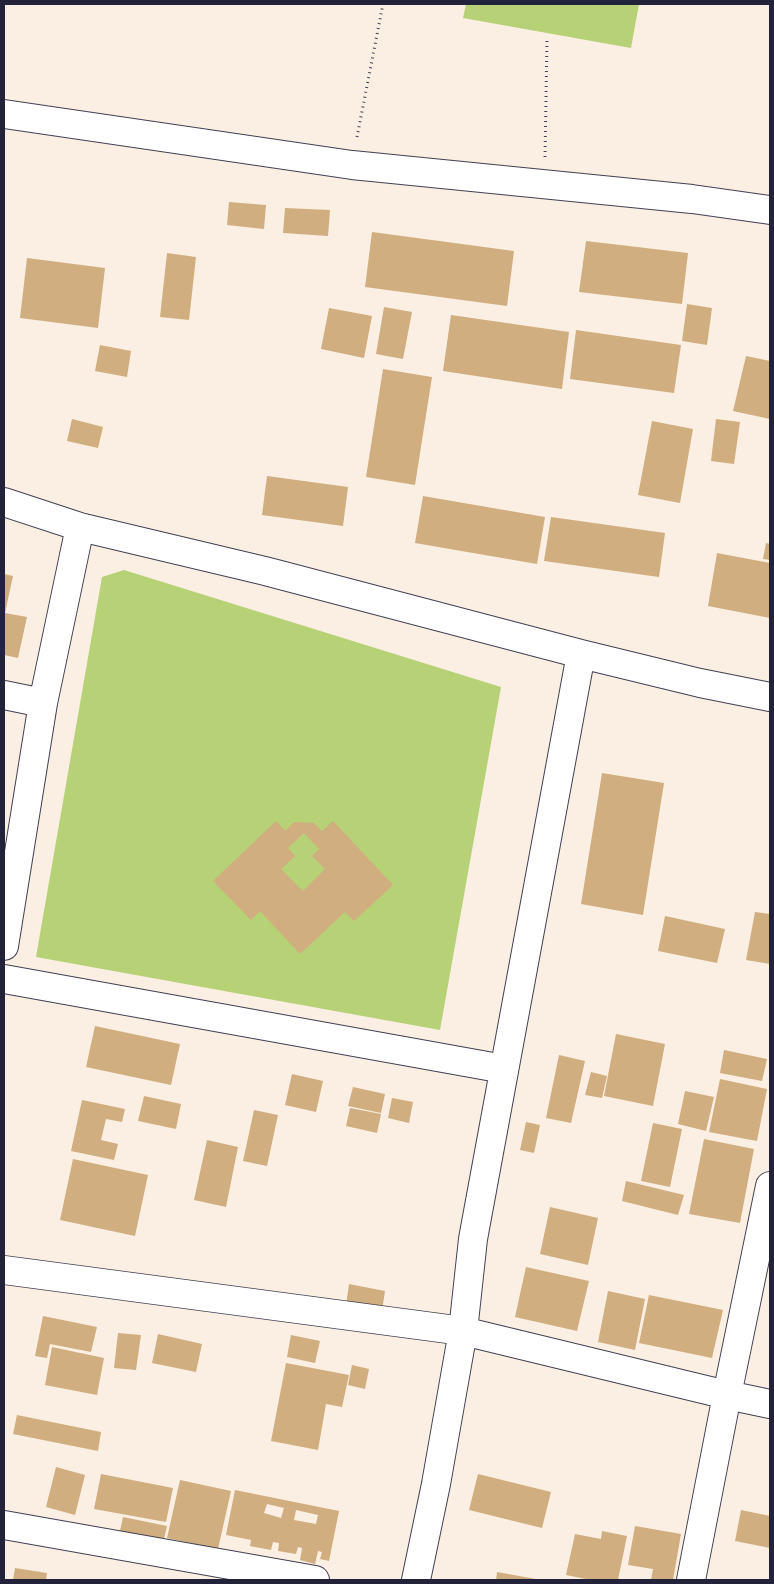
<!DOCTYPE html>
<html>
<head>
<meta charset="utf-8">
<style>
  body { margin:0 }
  #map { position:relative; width:774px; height:1584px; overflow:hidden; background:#faefe2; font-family:Cardo,serif }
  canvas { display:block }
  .frame { position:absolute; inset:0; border:5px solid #22223b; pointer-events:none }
</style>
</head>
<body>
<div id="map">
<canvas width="774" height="1584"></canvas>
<div class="frame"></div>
</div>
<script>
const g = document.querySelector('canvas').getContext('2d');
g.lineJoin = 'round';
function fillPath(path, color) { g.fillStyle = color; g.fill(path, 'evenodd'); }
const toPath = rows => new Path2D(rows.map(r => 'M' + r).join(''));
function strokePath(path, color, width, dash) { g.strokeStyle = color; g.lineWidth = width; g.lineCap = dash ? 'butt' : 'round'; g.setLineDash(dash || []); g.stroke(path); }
fillPath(toPath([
  [466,4,639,4,631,48,463,18],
  [124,570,501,687,440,1030,36,957,102,577]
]), '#b7d176');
fillPath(toPath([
  [229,202,266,205,264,229,227,225],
  [285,208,330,210,328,236,283,233],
  [372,232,514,251,507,306,365,287],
  [586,241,688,253,682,304,579,292],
  [167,253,196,257,189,320,160,317],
  [27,258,105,268,98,328,20,318],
  [687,304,712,308,707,345,682,341],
  [384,307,412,312,403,359,376,354],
  [329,308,372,316,364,358,321,349],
  [451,315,569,332,562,389,443,371],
  [576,330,681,345,674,393,570,379],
  [100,345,131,351,127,377,95,371],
  [746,356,770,361,770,419,733,411],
  [383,369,432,377,415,485,366,477],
  [72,419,103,427,98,448,67,441],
  [716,419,740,422,734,464,711,461],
  [652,421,693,429,680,503,638,495],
  [267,476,348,487,343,526,262,515],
  [423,496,545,517,537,564,415,543],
  [551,517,665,533,659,577,544,561],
  [766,543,770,544,770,560,763,559],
  [717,553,770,563,770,618,708,606],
  [4,574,13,576,5,613,27,617,18,658,4,655],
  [602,773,664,783,643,915,581,904],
  [276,821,285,831,294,822,314,823,322,831,333,821,393,885,354,921,345,912,300,954,260,911,251,920,213,881],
  [304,833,319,849,312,856,325,869,303,891,281,869,295,856,288,848],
  [755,912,770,914,770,964,746,960],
  [665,916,725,929,717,963,658,951],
  [95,1026,180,1044,171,1085,86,1067],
  [616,1034,665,1044,653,1106,604,1096],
  [724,1050,767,1059,762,1081,720,1073],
  [559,1055,585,1061,571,1123,546,1118],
  [591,1072,607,1076,602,1098,585,1095],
  [292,1074,323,1081,316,1112,285,1105],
  [720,1079,767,1089,757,1141,709,1132],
  [353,1087,385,1094,381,1113,348,1106],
  [685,1091,714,1097,706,1131,678,1124],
  [144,1096,181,1104,176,1129,138,1121],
  [392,1098,413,1102,409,1123,388,1118],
  [82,1100,125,1109,122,1122,106,1119,101,1140,118,1144,114,1160,71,1151],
  [350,1108,381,1114,377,1133,346,1126],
  [254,1110,278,1115,267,1166,243,1161],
  [526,1122,540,1125,534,1153,520,1150],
  [653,1123,682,1129,670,1187,641,1181],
  [704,1139,754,1149,740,1223,689,1214],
  [207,1140,238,1147,226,1207,194,1200],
  [73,1159,148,1175,135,1236,60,1220],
  [626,1181,684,1195,678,1215,622,1201],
  [550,1207,598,1218,588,1265,540,1254],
  [526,1267,589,1281,577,1331,515,1317],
  [349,1284,385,1291,382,1311,346,1305],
  [608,1291,645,1299,635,1350,598,1342],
  [649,1295,723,1310,712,1358,639,1343],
  [43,1316,97,1327,91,1352,50,1344,47,1358,35,1356],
  [118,1333,141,1335,136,1370,114,1368],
  [158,1334,202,1344,196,1372,152,1363],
  [291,1335,320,1341,315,1363,287,1357],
  [52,1347,104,1358,97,1395,45,1385],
  [286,1363,349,1375,342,1407,326,1404,318,1450,271,1441],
  [352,1365,369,1369,365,1389,348,1385],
  [17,1415,101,1432,98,1451,13,1434],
  [56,1467,85,1475,75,1515,46,1507],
  [101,1474,173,1488,166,1522,94,1509],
  [478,1474,551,1492,542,1528,469,1510],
  [180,1480,231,1491,218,1549,167,1538],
  [235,1490,339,1511,329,1561,320,1559,322,1552,318,1551,315,1564,300,1560,302,1548,298,1547,296,1554,278,1551,279,1543,273,1542,271,1550,250,1546,251,1540,226,1535],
  [267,1504,284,1508,281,1518,264,1513],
  [296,1510,318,1515,316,1524,294,1520],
  [741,1510,770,1516,770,1548,735,1541],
  [123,1517,167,1526,164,1539,120,1531],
  [635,1526,681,1534,673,1580,651,1580,653,1569,628,1565],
  [602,1531,627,1536,618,1580,591,1580,566,1575,575,1534,601,1539],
  [15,1568,47,1573,46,1580,13,1580],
  [497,1572,536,1579,536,1580,496,1580]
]), '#d1ae7f');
const minor = toPath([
  [4,114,352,165,692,199,770,210],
  [4,502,80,527,265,571,581,654,700,683,770,697],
  [4,695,43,703],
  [4,946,43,703,80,527],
  [4,979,504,1069],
  [4,1270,463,1331,727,1395,770,1404],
  [4,1525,315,1580],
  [416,1580,436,1484,463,1331,473,1239,581,654],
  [691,1580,727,1395,770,1186]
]);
strokePath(minor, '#424154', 30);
strokePath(toPath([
  [357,137,383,4],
  [545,157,547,39]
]), '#424154', 3, [1, 4]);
strokePath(minor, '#fff', 28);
</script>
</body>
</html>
